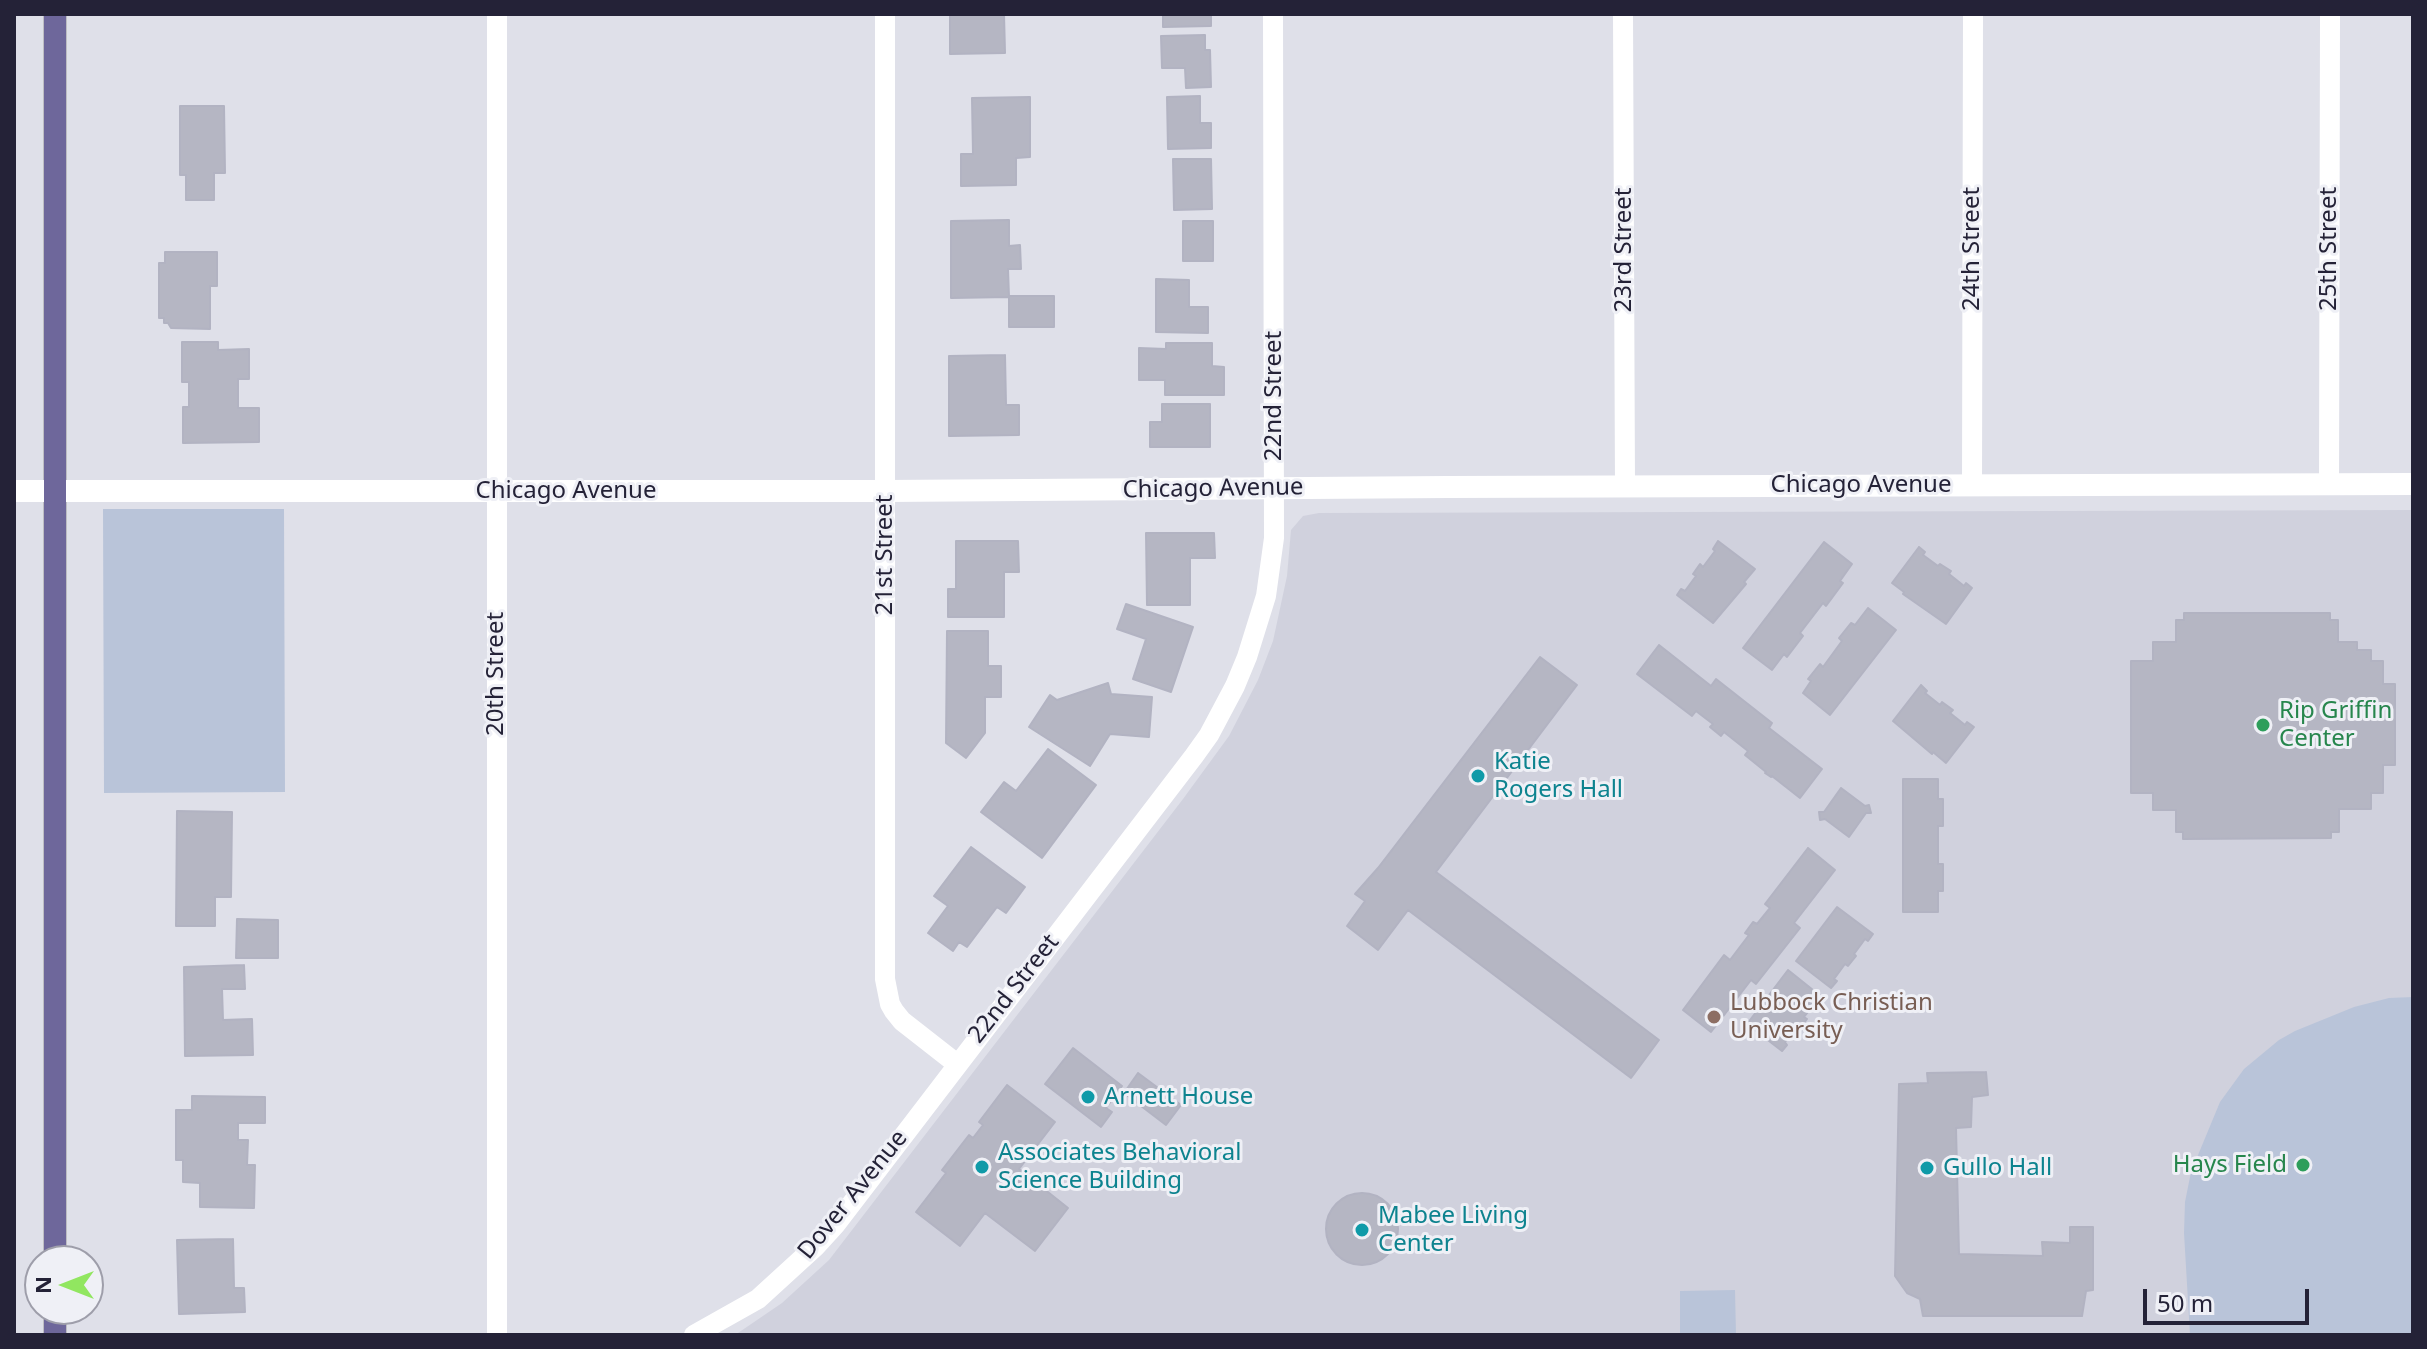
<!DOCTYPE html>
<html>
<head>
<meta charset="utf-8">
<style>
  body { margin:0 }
  #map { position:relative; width:2427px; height:1349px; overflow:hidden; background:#dfe0e9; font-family:"Noto Sans",sans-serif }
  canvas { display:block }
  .frame { position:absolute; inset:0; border:16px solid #242237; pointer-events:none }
  .north { position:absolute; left:24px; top:1245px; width:80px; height:80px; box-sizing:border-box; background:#eff0f6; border:2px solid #9e9eaa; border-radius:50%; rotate:270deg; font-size:22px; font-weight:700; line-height:32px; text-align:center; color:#242237 }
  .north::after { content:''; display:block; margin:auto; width:28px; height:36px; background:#91e660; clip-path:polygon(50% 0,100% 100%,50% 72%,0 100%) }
  .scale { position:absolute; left:2143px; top:1289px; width:166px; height:36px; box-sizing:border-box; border:4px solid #242237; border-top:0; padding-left:10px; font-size:24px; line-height:28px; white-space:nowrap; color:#242237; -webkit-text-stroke:6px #eff0f6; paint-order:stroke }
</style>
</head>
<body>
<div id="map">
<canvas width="2427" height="1349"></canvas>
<div class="frame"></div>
<div class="north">N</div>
<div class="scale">50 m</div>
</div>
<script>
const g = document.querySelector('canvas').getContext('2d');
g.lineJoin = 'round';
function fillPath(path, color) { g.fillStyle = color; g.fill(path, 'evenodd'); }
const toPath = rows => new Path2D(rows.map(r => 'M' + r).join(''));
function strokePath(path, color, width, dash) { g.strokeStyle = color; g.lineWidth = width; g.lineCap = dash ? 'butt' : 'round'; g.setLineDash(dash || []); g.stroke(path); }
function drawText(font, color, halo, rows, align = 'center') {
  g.font = font + ' "Noto Sans",sans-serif'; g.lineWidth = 6; g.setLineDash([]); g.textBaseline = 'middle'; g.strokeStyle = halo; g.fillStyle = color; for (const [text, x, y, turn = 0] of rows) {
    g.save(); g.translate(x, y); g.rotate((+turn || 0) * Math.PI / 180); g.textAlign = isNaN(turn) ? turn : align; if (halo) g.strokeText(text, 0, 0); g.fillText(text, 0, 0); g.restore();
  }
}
fillPath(toPath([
  [2413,510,2413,1335,735,1335,782,1303,829,1260,1183,799,1229,736,1258,680,1273,641,1287,576,1291,530,1303,516,1319,513]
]), '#d0d1dd');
fillPath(toPath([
  [103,509,284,509,285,792,104,793],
  [2413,997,2413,1335,2190,1335,2184,1233,2185,1202,2191,1172,2220,1102,2244,1069,2279,1040,2295,1031,2354,1007,2389,998],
  [1735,1290,1736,1335,1680,1335,1680,1291]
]), '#b9c4d9');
const building = toPath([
  [950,14,1004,14,1005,53,950,54,950,14],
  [1163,14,1211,14,1211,26,1163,27,1163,14],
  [1205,35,1205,50,1210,50,1211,87,1186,88,1185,68,1162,68,1161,36,1205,35],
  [1200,96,1200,123,1211,123,1211,148,1168,149,1167,97,1200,96],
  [1030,97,1030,157,1016,158,1016,185,961,186,961,154,973,154,972,98,1030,97],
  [180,106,224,106,225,173,214,173,214,200,186,200,186,175,180,175,180,106],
  [1173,159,1211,159,1212,209,1174,210,1173,159],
  [1009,220,1009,246,1020,245,1021,269,1008,269,1009,297,951,298,951,221,1009,220],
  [1183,221,1213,221,1213,261,1183,261,1183,221],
  [165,252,217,252,217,286,210,286,210,329,171,328,168,323,164,323,164,318,159,318,159,263,165,263,165,252],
  [1156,279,1189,280,1189,307,1208,307,1208,333,1156,332,1156,279],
  [1009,296,1054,296,1054,327,1009,327,1009,296],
  [182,342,218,342,218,350,249,349,249,379,238,379,238,408,259,408,259,442,183,443,183,407,189,407,189,382,182,382,182,342],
  [1166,343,1212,343,1212,366,1224,367,1224,395,1165,395,1165,380,1139,380,1139,348,1166,349,1166,343],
  [1005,355,1006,405,1019,405,1019,435,949,436,949,356,1005,355],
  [1162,404,1210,404,1210,447,1150,447,1150,422,1162,422,1162,404],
  [1146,533,1214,533,1215,558,1190,558,1190,605,1147,605,1146,533],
  [956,541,1018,541,1019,572,1004,572,1004,617,948,617,948,589,956,589,956,541],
  [1718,541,1755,569,1744,582,1746,584,1713,623,1677,595,1681,589,1685,591,1696,576,1693,574,1700,564,1703,567,1715,551,1713,549,1718,541],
  [1824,542,1852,564,1840,581,1843,583,1826,606,1823,603,1800,633,1803,636,1787,657,1784,654,1772,670,1743,648,1824,542],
  [1919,547,1925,552,1923,555,1938,566,1940,564,1951,571,1949,574,1964,586,1966,583,1972,588,1946,624,1903,594,1904,592,1892,583,1919,547],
  [1126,604,1193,627,1171,692,1133,679,1146,639,1117,629,1126,604],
  [1868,608,1896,630,1830,715,1803,693,1811,681,1808,679,1820,664,1823,667,1842,641,1839,638,1851,623,1855,625,1868,608],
  [2184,613,2330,613,2330,620,2338,620,2338,642,2357,642,2357,650,2371,650,2371,661,2383,661,2383,684,2395,684,2395,765,2383,765,2383,793,2371,793,2371,809,2339,809,2339,832,2331,832,2331,838,2183,839,2183,832,2176,832,2176,810,2153,810,2153,793,2131,793,2131,661,2153,661,2153,642,2176,642,2176,620,2184,620,2184,613],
  [947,631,988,631,988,666,1001,666,1001,697,985,697,985,733,966,758,946,743,947,631],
  [1659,645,1711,686,1716,679,1772,723,1769,728,1822,769,1800,798,1772,776,1771,777,1765,773,1766,772,1745,755,1748,751,1724,732,1721,736,1710,727,1713,724,1696,711,1692,716,1637,674,1659,645],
  [1540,657,1577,685,1436,872,1659,1040,1631,1078,1408,910,1378,950,1347,926,1365,901,1355,894,1378,868,1540,657],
  [1108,683,1111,694,1152,697,1149,737,1110,734,1090,766,1029,727,1050,695,1057,700,1108,683],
  [1921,685,1927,691,1925,693,1940,705,1942,702,1953,710,1950,713,1965,725,1967,722,1974,727,1946,763,1933,752,1932,754,1893,721,1921,685],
  [1048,749,1096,785,1042,858,981,812,1004,782,1016,791,1048,749],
  [1903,779,1938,779,1938,799,1943,799,1943,826,1938,826,1938,864,1943,864,1943,891,1938,891,1938,912,1903,912,1903,779],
  [1841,788,1865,806,1869,805,1871,813,1866,813,1849,837,1825,819,1820,820,1819,812,1824,812,1841,788],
  [177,811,232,812,231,897,215,897,215,926,176,926,177,811],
  [971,847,1025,887,1006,913,997,907,967,947,959,942,953,951,928,933,948,906,934,896,971,847],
  [1808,848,1835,870,1794,923,1800,928,1756,984,1751,980,1711,1032,1683,1010,1724,955,1730,960,1749,935,1745,933,1753,922,1757,924,1770,908,1765,904,1808,848],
  [1837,907,1873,934,1868,941,1865,939,1854,954,1856,956,1848,966,1845,964,1834,979,1837,981,1831,988,1796,961,1837,907],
  [237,919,278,920,278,958,236,958,237,919],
  [244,965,245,989,222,989,223,1020,252,1019,253,1055,185,1056,184,967,244,965],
  [1788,970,1823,998,1818,1004,1816,1002,1804,1017,1807,1019,1799,1030,1796,1028,1785,1042,1787,1045,1782,1051,1747,1024,1788,970],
  [1073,1048,1122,1086,1106,1108,1112,1112,1101,1127,1045,1084,1073,1048],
  [1986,1072,1988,1095,1972,1097,1971,1127,1956,1128,1959,1254,2043,1256,2042,1242,2070,1243,2070,1227,2093,1227,2093,1290,2086,1291,2082,1316,1923,1316,1920,1299,1907,1293,1895,1276,1899,1084,1928,1083,1927,1073,1986,1072],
  [1138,1073,1181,1105,1166,1125,1124,1093,1138,1073],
  [1007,1085,1055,1122,1019,1169,1068,1208,1035,1251,985,1213,960,1246,916,1212,946,1173,942,1170,969,1135,973,1138,983,1125,979,1122,1007,1085],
  [192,1096,265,1097,265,1123,238,1123,238,1140,248,1140,247,1165,255,1165,254,1208,200,1207,200,1183,183,1182,183,1160,176,1160,176,1110,192,1110,192,1096],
  '1326 1229a36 36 0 1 1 72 0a36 36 0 1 1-72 0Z',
  [233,1239,234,1288,244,1288,245,1312,179,1314,177,1240,233,1239]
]);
fillPath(building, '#b5b6c3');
strokePath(building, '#b2b3c2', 2);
const primary = toPath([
  [55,14,55,1261],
  [55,1309,55,1335]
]);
strokePath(primary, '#bdbdc3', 24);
strokePath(toPath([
  [885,14,885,979,890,1004,894,1011,902,1021,957,1064],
  [1623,14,1625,486],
  [2329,484,2330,14],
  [1972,485,1973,14],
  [497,1335,497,14],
  [694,1335,758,1299,816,1246,836,1224,1194,756,1209,735,1235,686,1247,657,1266,596,1274,538,1273,14]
]), '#fff', 20);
strokePath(toPath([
  [14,491,886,491,1448,487,2413,484]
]), '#fff', 22);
strokePath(primary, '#6e679b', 22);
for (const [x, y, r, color] of [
  [2263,725,8,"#2e9e5b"],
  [1478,776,8,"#0f9aa8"],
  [1714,1017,8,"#8d6e63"],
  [1088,1097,8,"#0f9aa8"],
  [2303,1165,8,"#2e9e5b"],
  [982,1167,8,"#0f9aa8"],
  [1927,1168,8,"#0f9aa8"],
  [1362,1230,8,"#0f9aa8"]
]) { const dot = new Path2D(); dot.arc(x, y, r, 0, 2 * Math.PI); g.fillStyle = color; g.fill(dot); strokePath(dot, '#eff0f6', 3); }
drawText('24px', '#242237', '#eff0f6', [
  ["24th Street",1972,249,-90],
  ["25th Street",2329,249,-90],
  ["23rd Street",1624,250,-90],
  ["22nd Street",1274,396,-90],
  ["Chicago Avenue",1861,485],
  ["Chicago Avenue",1213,489,-1],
  ["Chicago Avenue",566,491],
  ["21st Street",885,555,-90],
  ["20th Street",496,674,-90],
  ["22nd Street",1014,989,-52],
  ["Dover Avenue",853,1195,-51]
]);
drawText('24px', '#27864d', '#eff0f6', [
  ["Rip Griffin",2279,711],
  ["Center",2279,739],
  ["Hays Field",2287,1165,"right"]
], 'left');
drawText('24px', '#0d838f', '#eff0f6', [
  ["Katie",1494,762],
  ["Rogers Hall",1494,790],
  ["Arnett House",1104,1097],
  ["Associates Behavioral",998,1153],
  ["Science Building",998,1181],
  ["Gullo Hall",1943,1168],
  ["Mabee Living",1378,1216],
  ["Center",1378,1244]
], 'left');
drawText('24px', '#785e54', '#eff0f6', [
  ["Lubbock Christian",1730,1003],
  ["University",1730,1031]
], 'left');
</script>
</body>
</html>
